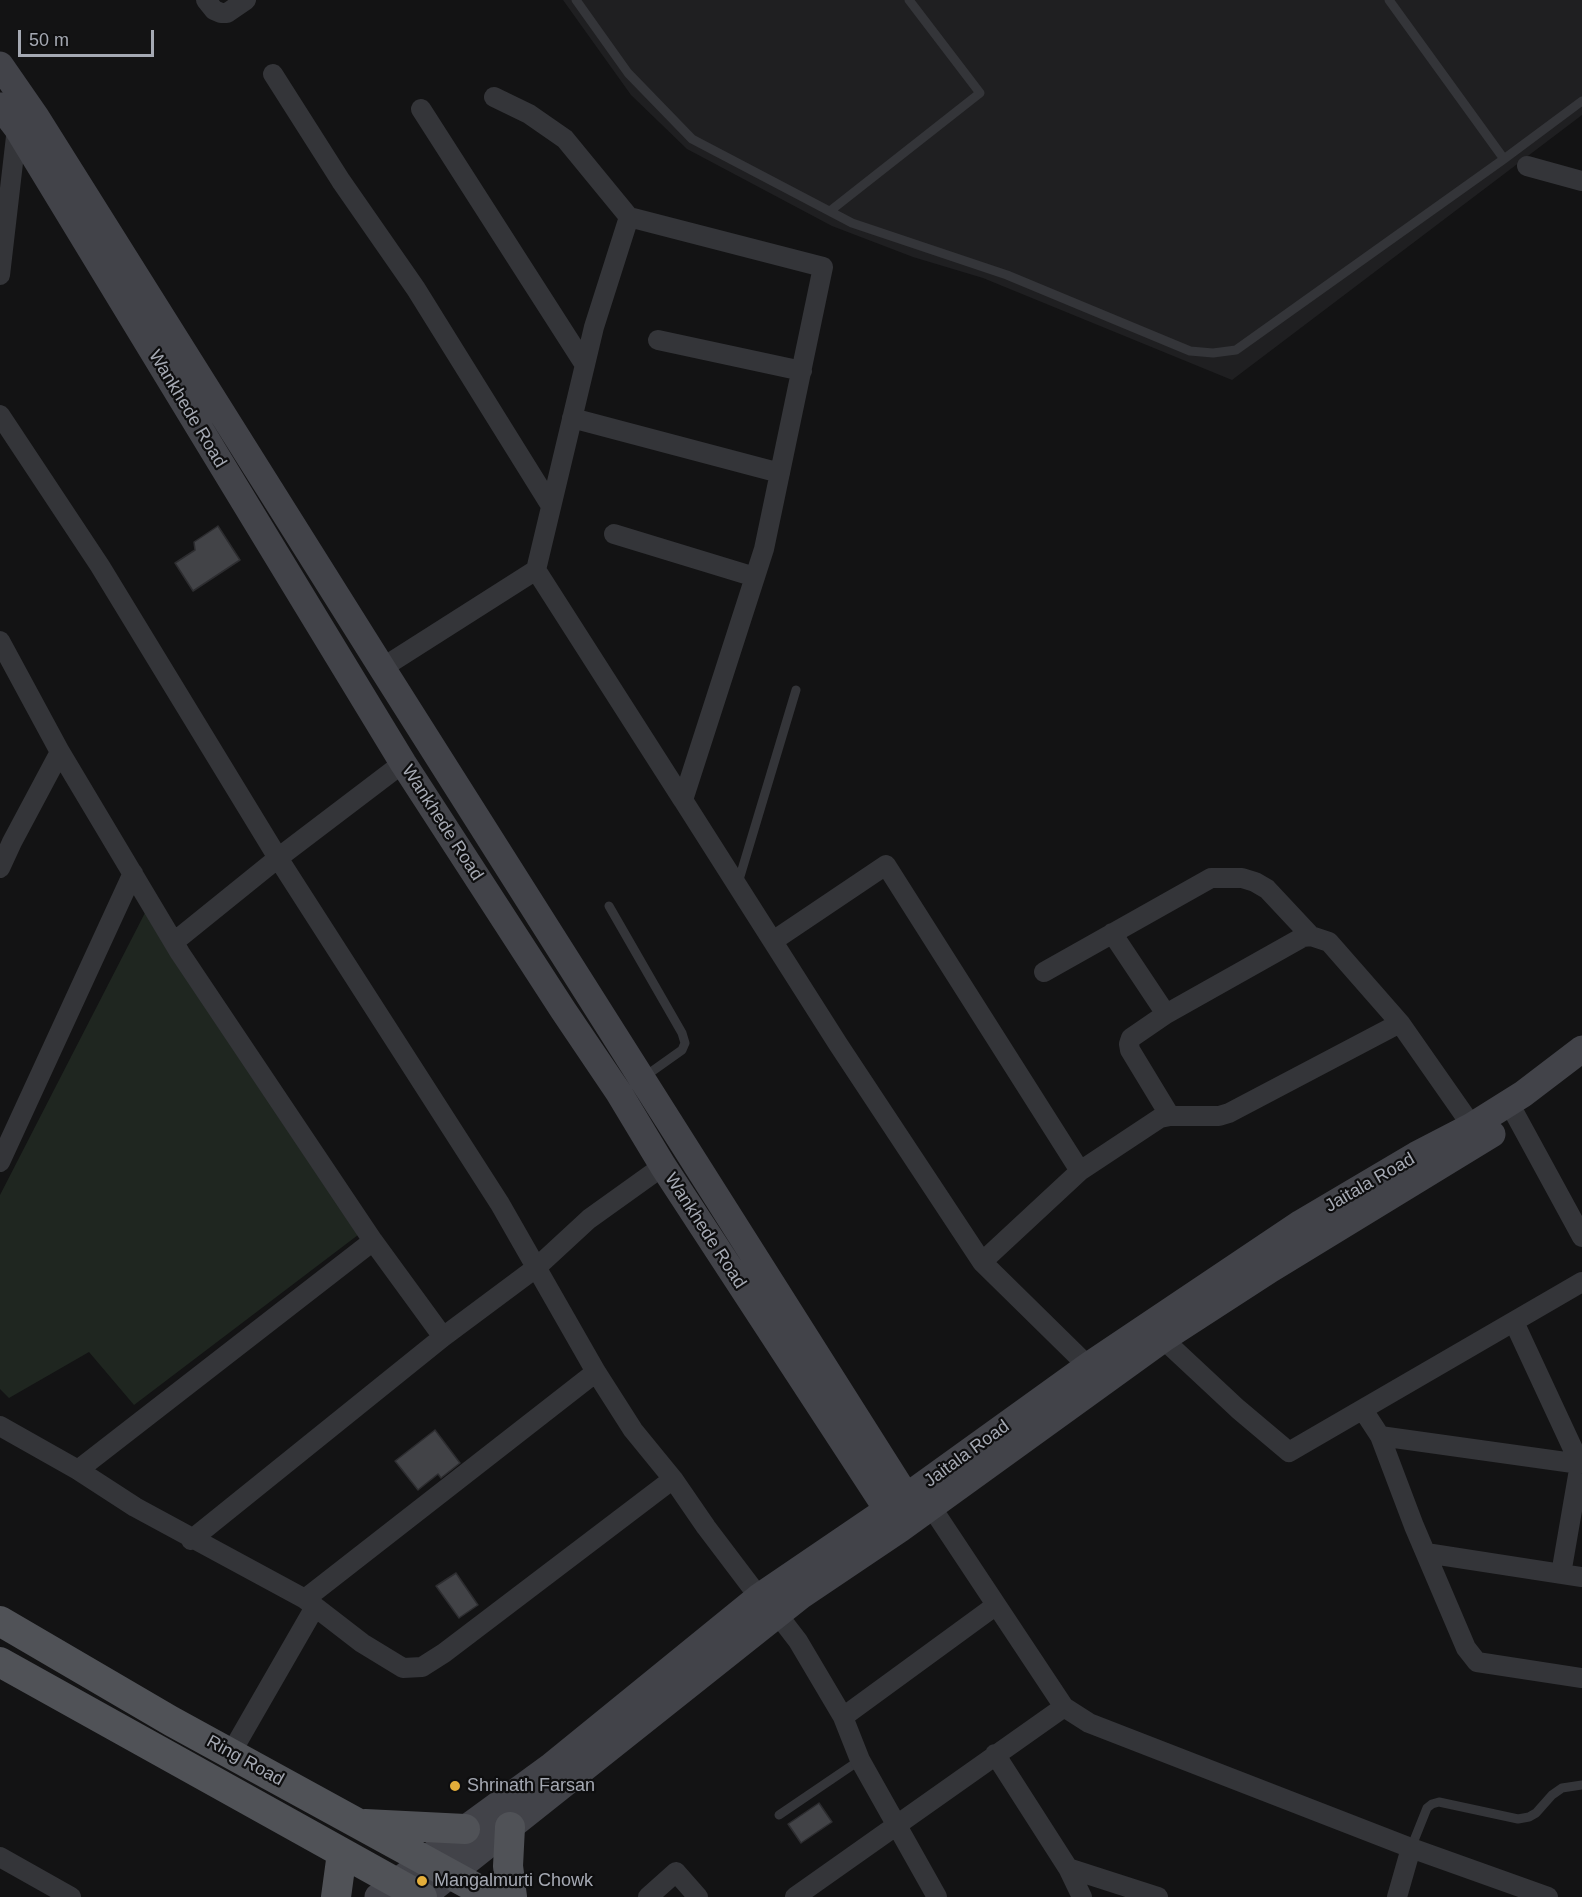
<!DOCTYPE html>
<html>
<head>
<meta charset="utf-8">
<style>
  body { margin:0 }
  #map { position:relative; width:1582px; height:1897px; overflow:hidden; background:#131314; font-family:Arial,sans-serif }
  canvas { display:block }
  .scale { position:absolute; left:18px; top:30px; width:136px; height:27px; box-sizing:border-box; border:3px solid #a5a9b3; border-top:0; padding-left:8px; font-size:18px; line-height:21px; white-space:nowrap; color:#a5a9b3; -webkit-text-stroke:4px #0e0e0f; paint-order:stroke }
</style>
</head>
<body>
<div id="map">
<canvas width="1582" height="1897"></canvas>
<div class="scale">50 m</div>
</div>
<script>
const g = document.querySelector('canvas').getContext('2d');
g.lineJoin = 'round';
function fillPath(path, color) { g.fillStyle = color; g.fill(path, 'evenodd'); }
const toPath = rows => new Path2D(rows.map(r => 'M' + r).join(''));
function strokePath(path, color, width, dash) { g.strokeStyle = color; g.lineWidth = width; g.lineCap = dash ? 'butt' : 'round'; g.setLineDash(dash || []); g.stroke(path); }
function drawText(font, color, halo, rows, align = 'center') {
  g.font = font + ' Arial,sans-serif'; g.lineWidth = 4.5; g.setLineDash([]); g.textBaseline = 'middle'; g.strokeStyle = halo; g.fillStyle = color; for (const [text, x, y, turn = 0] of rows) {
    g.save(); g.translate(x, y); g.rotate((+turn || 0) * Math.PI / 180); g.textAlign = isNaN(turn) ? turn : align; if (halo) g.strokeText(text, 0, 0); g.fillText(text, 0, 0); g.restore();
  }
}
fillPath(toPath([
  [563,0,1582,0,1582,115,1232,380,983,278,913,257,832,226,687,149,631,95]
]), '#1f1f21');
fillPath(toPath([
  [148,907,358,1235,134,1405,89,1352,9,1398,0,1389,0,1195]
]), '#1f2620');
const building = toPath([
  [218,526,240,560,193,591,175,563,195,550,194,542,218,526],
  [435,1430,460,1463,441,1478,438,1474,418,1490,395,1461,435,1430],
  [456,1573,478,1605,459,1618,436,1586,456,1573],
  [819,1803,832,1822,801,1843,788,1824,819,1803]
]);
fillPath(building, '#424347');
strokePath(building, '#2d2d30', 1.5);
strokePath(toPath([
  [576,0,628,73,692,139,852,223,1007,275,1190,351,1213,353,1236,350,1504,159,1582,101],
  [1389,0,1504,159],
  [830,211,980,93,909,0],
  [738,883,796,690],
  [609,906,682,1033,685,1043,682,1050,644,1077],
  [779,1815,860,1760],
  [1411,1848,1427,1808,1432,1804,1439,1802,1518,1819,1529,1817,1536,1813,1552,1795,1562,1788,1582,1785]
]), '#343539', 9);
strokePath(toPath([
  [206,0,214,10,221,13,227,13,246,0],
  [273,74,341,181,416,289,551,506],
  [494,97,529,114,565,139,629,217,823,267,764,549,683,800,536,570],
  [421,109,585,365],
  [1527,166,1582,181],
  [0,275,17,128,21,125],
  [658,340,802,371],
  [0,415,100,566,278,858,500,1204,596,1372,633,1430,673,1479,444,1653,422,1667,403,1668,362,1643,305,1599,135,1507,78,1470,0,1426],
  [572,418,780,473],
  [614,534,755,577],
  [0,641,60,752,180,953,373,1241,443,1337,191,1540],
  [382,668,536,570,594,327,629,217],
  [683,800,838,1044,982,1262,1097,1375],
  [0,868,12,842,60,752],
  [1112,933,1166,1014,1303,937,1311,936,1329,942,1400,1023,1479,1136],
  [773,941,886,865,1080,1171,982,1262],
  [174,942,278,858,403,763],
  [1044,972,1211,878,1242,878,1255,882,1267,889,1311,936],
  [1166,1014,1131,1038,1129,1044,1130,1050,1170,1116],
  [1509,1103,1582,1237],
  [0,1162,133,873],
  [1080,1171,1160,1118,1170,1116,1219,1116,1229,1113,1400,1023],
  [1514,1322,1580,1464],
  [443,1337,537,1267,589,1219,663,1166],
  [1163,1339,1238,1409,1289,1452,1582,1282],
  [1363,1410,1380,1436,1414,1526,1466,1648,1477,1662,1582,1678],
  [1380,1436,1580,1464,1561,1574],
  [78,1470,373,1241],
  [673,1479,706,1527,759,1597,778,1615,798,1641,843,1717,860,1760,937,1897],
  [924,1496,1064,1707,1089,1723,1411,1848,1548,1897],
  [1426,1553,1582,1577],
  [305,1599,596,1372],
  [843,1717,995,1606],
  [231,1753,315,1607],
  [995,1754,1068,1868,1158,1897],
  [0,1857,71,1897],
  [1068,1868,1082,1897],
  [648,1897,676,1872,698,1897],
  [795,1897,1064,1707],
  [1397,1897,1411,1848]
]), '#343539', 20);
strokePath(toPath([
  [0,65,36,117,382,668,918,1515],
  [0,106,17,128,403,763,563,1010,619,1093,663,1166,900,1529],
  [378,1897,465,1829,550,1767,759,1597,906,1497,1088,1366,1301,1223,1416,1155,1472,1126,1523,1094,1582,1049],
  [422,1897,802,1595,900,1529,1163,1339,1271,1269,1492,1134]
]), '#424349', 27);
strokePath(toPath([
  [0,1621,171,1721,492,1897],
  [0,1662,422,1897],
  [365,1824,465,1829],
  [510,1827,508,1866,512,1897],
  [336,1897,342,1853]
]), '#505257', 30);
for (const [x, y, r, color] of [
  [455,1786,6,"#e4ae3a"],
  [422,1881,6,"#e4ae3a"]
]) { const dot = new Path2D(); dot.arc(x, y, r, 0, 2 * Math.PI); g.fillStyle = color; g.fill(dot); strokePath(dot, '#0e0e0f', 2); }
drawText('18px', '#a5a9b3', '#0e0e0f', [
  ["Wankhede Road",187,409,59],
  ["Wankhede Road",442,823,57],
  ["Jaitala Road",1370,1183,-30],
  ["Wankhede Road",705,1231,57],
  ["Jaitala Road",967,1454,-36],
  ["Ring Road",245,1761,29]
]);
drawText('18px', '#a5a9b3', '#0e0e0f', [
  ["Shrinath Farsan",467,1786],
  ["Mangalmurti Chowk",434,1881]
], 'left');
</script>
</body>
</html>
